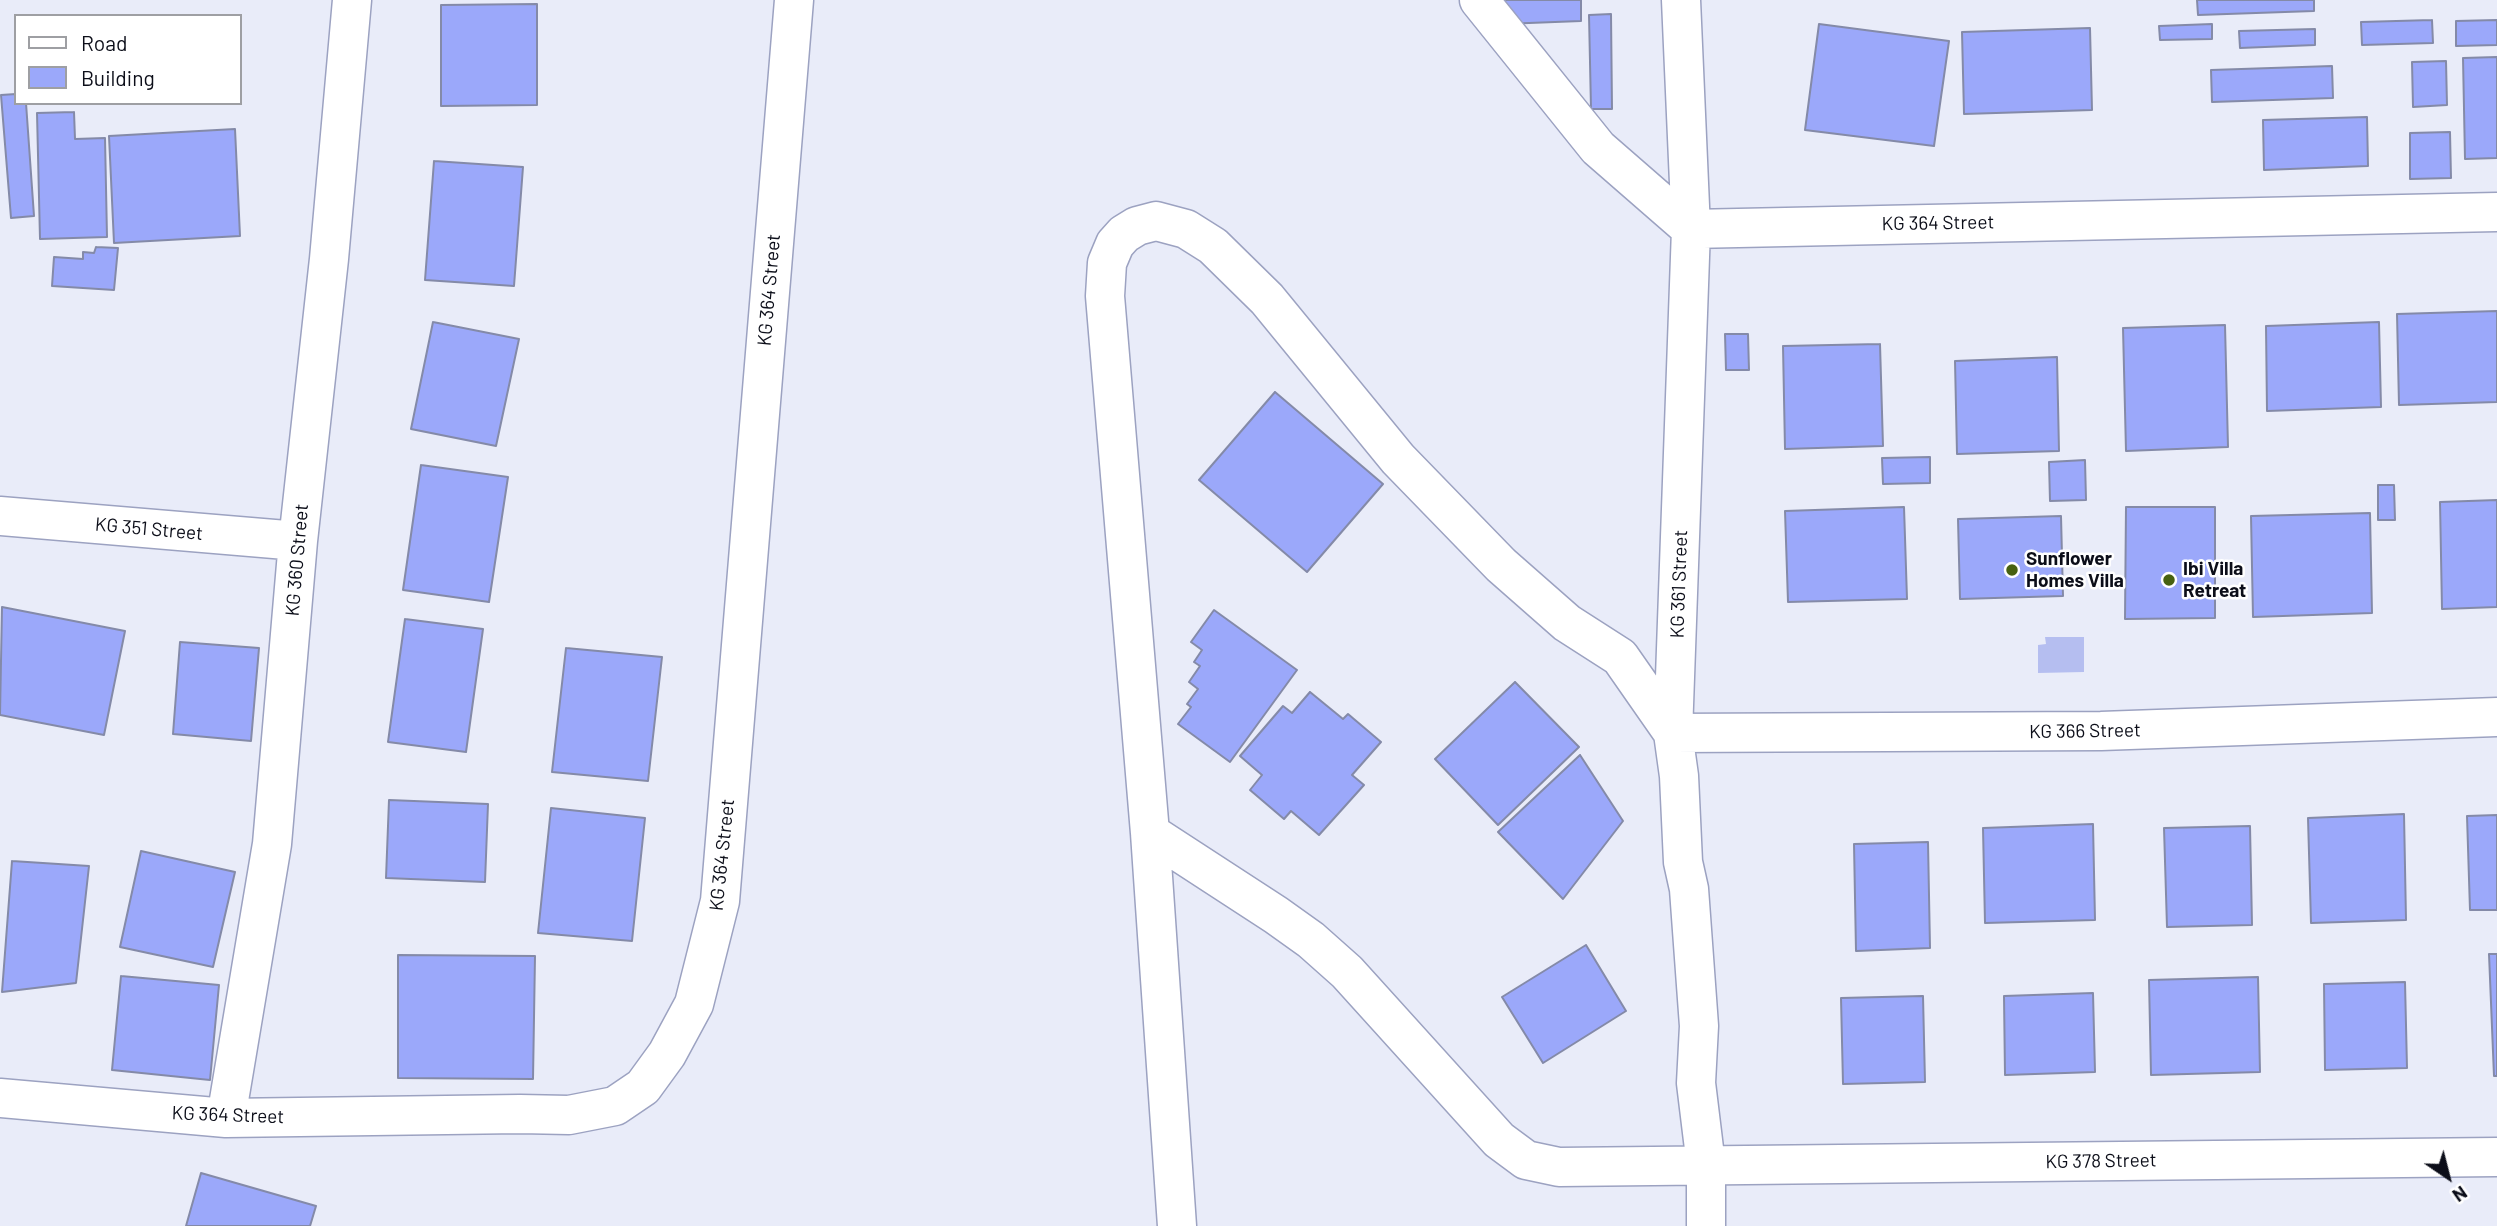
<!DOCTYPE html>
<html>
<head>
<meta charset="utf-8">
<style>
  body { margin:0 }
  #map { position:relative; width:2497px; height:1226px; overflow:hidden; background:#e9ecf9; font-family:Barlow,sans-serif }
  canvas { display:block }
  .legend { position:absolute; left:14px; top:14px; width:228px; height:91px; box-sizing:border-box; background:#fff; border:2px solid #9e9fa3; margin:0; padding:9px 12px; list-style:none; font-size:21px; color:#0c0e19 }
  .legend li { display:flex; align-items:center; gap:14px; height:35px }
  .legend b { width:35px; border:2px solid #9e9fa3 }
  .north { position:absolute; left:2413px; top:1142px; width:70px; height:70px; -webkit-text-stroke:5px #fff; paint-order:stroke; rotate:145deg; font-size:19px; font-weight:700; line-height:28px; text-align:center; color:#0c0e19 }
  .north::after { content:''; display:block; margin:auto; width:24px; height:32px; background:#0c0e19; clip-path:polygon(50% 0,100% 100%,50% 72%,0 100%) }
</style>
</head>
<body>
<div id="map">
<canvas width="2497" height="1226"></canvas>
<ul class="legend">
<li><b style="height:9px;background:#fff"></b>Road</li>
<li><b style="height:19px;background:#9ba8fa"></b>Building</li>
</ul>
<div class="north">N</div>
</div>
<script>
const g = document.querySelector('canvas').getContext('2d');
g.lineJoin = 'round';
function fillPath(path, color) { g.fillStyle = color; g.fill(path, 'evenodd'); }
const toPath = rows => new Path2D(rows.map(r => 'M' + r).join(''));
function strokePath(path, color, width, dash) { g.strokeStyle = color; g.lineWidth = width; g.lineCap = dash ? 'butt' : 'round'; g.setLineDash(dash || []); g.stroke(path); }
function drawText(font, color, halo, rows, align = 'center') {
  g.font = font + ' Barlow,sans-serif'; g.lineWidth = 5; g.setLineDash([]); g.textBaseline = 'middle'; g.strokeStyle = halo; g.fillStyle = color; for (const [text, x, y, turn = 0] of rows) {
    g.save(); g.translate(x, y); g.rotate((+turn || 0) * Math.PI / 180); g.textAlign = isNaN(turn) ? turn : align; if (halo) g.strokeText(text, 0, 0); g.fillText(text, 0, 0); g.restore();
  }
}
fillPath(toPath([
  [2045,637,2084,637,2084,672,2038,673,2038,645,2046,644]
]), '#b5bef0');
const building = toPath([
  [1502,0,1581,0,1581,21,1503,24,1502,0],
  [2197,0,2314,0,2314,11,2198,15,2197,0],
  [537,4,537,105,441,106,441,5,537,4],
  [1611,14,1612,109,1591,109,1589,15,1611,14],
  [2432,20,2433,43,2362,45,2361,22,2432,20],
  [2497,20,2497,45,2456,46,2456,21,2497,20],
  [1819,24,1949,41,1934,146,1805,130,1819,24],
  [2212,24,2212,39,2160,40,2159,26,2212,24],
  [2090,28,2092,110,1964,114,1962,32,2090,28],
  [2315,29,2315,45,2240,48,2239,31,2315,29],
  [2497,57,2497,158,2465,159,2463,58,2497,57],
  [2446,61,2447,105,2413,107,2412,62,2446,61],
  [2332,66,2333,98,2212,102,2211,70,2332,66],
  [16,94,16,103,26,103,34,216,11,218,1,95,16,94],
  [74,112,75,139,105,138,107,237,40,239,37,113,74,112],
  [2367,117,2368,166,2264,170,2263,120,2367,117],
  [235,129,240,236,114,243,109,136,235,129],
  [2450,132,2451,178,2410,179,2410,133,2450,132],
  [434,161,523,167,514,286,425,280,434,161],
  [96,247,118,248,114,290,52,286,54,257,83,259,83,252,94,253,96,247],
  [2497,311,2497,402,2399,405,2397,314,2497,311],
  [433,322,519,339,496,446,411,429,433,322],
  [2379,322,2381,407,2267,411,2266,326,2379,322],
  [2225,325,2228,447,2126,451,2123,328,2225,325],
  [1725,334,1748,334,1749,370,1726,370,1725,334],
  [1880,344,1883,446,1785,449,1783,346,1880,344],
  [2057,357,2059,451,1957,454,1955,361,2057,357],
  [1275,392,1383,484,1307,572,1199,480,1275,392],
  [1930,457,1930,483,1883,484,1882,458,1930,457],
  [2085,460,2086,500,2050,501,2049,462,2085,460],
  [421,465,508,477,489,602,403,590,421,465],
  [2378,485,2394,485,2395,520,2378,520,2378,485],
  [2497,500,2497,607,2442,609,2440,502,2497,500],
  [1904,507,1907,599,1788,602,1785,511,1904,507],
  [2126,507,2215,507,2215,618,2125,619,2126,507],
  [2370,513,2372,613,2253,617,2251,516,2370,513],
  [2061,516,2063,596,1960,599,1958,519,2061,516],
  [2,607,125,631,104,735,0,715,2,607],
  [1214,610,1297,670,1230,762,1178,724,1191,707,1187,704,1198,689,1189,682,1200,666,1194,662,1202,650,1191,642,1214,610],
  [405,619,483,629,466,752,388,742,405,619],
  [180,642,259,648,251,741,173,734,180,642],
  [566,648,662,657,648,781,552,772,566,648],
  [1515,682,1579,747,1498,825,1435,759,1515,682],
  [1310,692,1343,719,1348,714,1381,742,1352,775,1364,785,1319,835,1291,811,1284,819,1250,790,1262,775,1240,756,1283,706,1292,713,1310,692],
  [1580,755,1623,821,1563,899,1498,832,1580,755],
  [389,800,488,804,485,882,386,878,389,800],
  [551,808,645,818,632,941,538,933,551,808],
  [2404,814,2406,920,2311,923,2308,818,2404,814],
  [2497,815,2497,910,2470,910,2467,816,2497,815],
  [2093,824,2095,920,1985,923,1983,828,2093,824],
  [2250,826,2252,925,2167,927,2164,828,2250,826],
  [1928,842,1930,948,1856,951,1854,844,1928,842],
  [141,851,235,872,213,967,120,947,141,851],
  [12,861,89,866,76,983,2,992,12,861],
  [1586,945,1626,1011,1543,1063,1502,997,1586,945],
  [2489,954,2497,954,2497,1076,2494,1076,2489,954],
  [398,955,535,956,533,1079,398,1078,398,955],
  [121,976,219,985,210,1080,112,1070,121,976],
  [2258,977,2260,1072,2151,1075,2149,980,2258,977],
  [2405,982,2407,1068,2325,1070,2324,984,2405,982],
  [2093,993,2095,1072,2005,1075,2004,996,2093,993],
  [1923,996,1925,1082,1843,1084,1841,998,1923,996],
  [201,1173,316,1206,310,1226,186,1226,201,1173]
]);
fillPath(building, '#9ba8fa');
strokePath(building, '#848aa8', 2);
const minor = toPath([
  [1479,0,1598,148,1691,229,2497,212],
  [1681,0,1691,229,1673,733,1679,776,1683,862,1689,889,1699,1026,1696,1083,1706,1165,1706,1226],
  [0,516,298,541],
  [1150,833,1276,915,1311,940,1347,972,1499,1140,1526,1160,1559,1167,2497,1157],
  [0,1098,226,1118,520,1114,569,1115,615,1106,643,1087,667,1054,694,1004,720,901,794,0],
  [226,1118,272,844,298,541,329,259,352,0],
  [1177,1226,1150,833,1105,296,1107,263,1115,244,1124,234,1137,226,1156,221,1186,229,1213,246,1267,299,1398,459,1501,565,1567,623,1620,657,1673,733,2101,731,2497,717]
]);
strokePath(minor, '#9ca2c1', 41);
strokePath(minor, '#fff', 38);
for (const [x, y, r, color] of [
  [2012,570,7,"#476110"],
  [2169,580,7,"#476110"]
]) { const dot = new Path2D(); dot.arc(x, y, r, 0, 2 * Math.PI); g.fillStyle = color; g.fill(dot); strokePath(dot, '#fff', 2.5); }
drawText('19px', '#0c0e19', '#fff', [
  ["KG 364 Street",1938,223,-1],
  ["KG 364 Street",769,290,-85],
  ["KG 351 Street",149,529,5],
  ["KG 360 Street",297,560,-85],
  ["KG 361 Street",1679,584,-88],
  ["KG 366 Street",2085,731,-1],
  ["KG 364 Street",722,855,-84],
  ["KG 364 Street",228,1115,2],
  ["KG 378 Street",2101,1161,-1]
]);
drawText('bold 19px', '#0c0e19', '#fff', [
  ["Sunflower",2026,559],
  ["Homes Villa",2026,581],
  ["Ibi Villa",2183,569],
  ["Retreat",2183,591]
], 'left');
</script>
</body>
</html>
